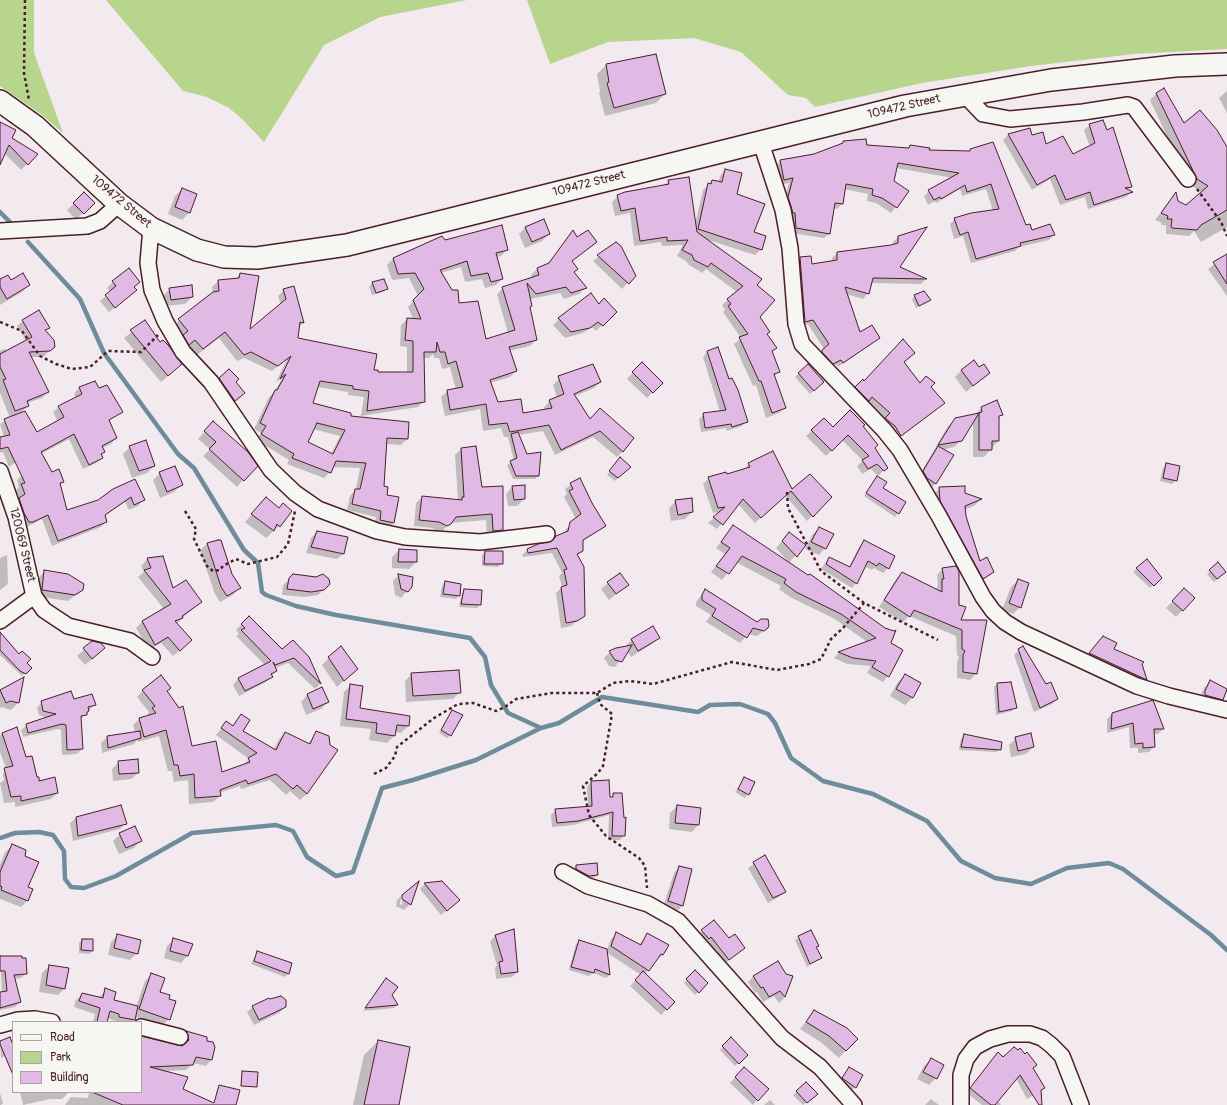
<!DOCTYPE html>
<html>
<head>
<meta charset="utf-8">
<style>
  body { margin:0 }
  #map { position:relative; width:1227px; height:1105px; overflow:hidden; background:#f2eaef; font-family:Pangolin,sans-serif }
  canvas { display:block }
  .legend { position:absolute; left:12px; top:1021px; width:130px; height:72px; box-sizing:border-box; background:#f6f6f2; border:1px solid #b1a0a2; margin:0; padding:5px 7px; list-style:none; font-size:12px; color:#4a1f2b }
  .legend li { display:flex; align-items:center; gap:8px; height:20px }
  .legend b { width:20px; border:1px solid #b1a0a2 }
</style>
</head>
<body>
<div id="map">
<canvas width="1227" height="1105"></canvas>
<ul class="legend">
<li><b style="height:5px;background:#f6f6f2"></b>Road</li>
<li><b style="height:11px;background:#b7d58d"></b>Park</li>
<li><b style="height:11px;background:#e0bae4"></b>Building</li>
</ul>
</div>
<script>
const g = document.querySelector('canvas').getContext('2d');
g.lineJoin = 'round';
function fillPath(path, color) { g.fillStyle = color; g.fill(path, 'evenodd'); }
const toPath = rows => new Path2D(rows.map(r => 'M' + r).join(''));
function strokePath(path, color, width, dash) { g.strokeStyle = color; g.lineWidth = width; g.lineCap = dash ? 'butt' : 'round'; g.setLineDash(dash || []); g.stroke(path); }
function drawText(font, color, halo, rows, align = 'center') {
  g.font = font + ' Pangolin,sans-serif'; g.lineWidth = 4; g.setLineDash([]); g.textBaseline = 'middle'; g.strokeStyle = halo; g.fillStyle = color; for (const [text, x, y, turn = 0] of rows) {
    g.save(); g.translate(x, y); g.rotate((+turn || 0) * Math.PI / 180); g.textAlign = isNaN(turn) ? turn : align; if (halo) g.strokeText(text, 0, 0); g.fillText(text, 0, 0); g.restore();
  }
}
fillPath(toPath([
  [0,0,34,0,34,53,63,133,42,115,0,86],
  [106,0,467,0,380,17,324,45,264,142,241,118,229,108,207,97,183,91],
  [527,0,1227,0,1227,49,1134,54,1031,66,922,83,815,107,806,98,788,95,741,52,694,38,608,42,550,64]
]), '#b7d58d');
fillPath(toPath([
  [606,65,665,94,656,103,605,116,599,93,600,91,597,74],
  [1227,91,1227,113,1219,98],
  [1156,94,1184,125,1227,167,1227,227,1201,242,1194,231,1189,236,1166,234,1166,225,1161,225,1162,223,1155,220,1175,194,1177,201,1186,206,1202,192,1190,185,1150,100],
  [0,123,11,139,37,154,21,170,4,153,0,158],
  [1090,125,1106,132,1131,187,1127,190,1131,192,1126,197,1088,209,1085,197,1060,205,1050,179,1032,190,1003,140,1008,135,1029,129,1031,136,1045,145,1072,155,1090,147,1084,130],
  [844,142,907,149,910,146,928,151,968,152,971,150,1026,227,1031,231,1050,225,1054,235,1049,240,1019,247,1015,251,971,263,963,236,954,239,950,224,955,219,993,211,986,189,962,196,960,189,936,203,935,201,928,205,924,196,929,191,953,178,896,168,893,182,907,192,891,213,876,203,867,201,868,194,844,189,842,204,837,209,833,208,830,233,824,238,791,233,783,203,789,183,779,185,775,167,780,161,814,155,839,146],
  [725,170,761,249,755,255,705,239,755,286,759,317,766,334,776,348,772,352,779,372,774,376,785,408,779,413,766,418,756,385,753,386,734,344,741,338,723,312,725,310,722,305,737,292,706,269,702,273,689,265,686,261,677,256,683,245,662,246,661,242,634,246,630,213,615,216,612,202,618,196,664,186,669,181,695,225,703,190,712,181,718,183,720,176],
  [182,189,189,213,182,220,168,214,175,196],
  [84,194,93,203,76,220,67,210],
  [526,227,549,234,542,241,525,248,519,234],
  [573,232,577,239,596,242,571,262,573,273,585,288,579,294,564,299,560,293,530,299,531,306,529,309,536,340,530,346,509,351,516,371,510,377,490,383,498,403,522,414,545,410,544,407,550,401,557,398,553,385,559,379,592,365,600,382,594,388,575,396,590,420,623,451,617,457,593,437,555,455,543,431,518,435,526,455,538,476,535,479,513,479,507,465,514,461,508,437,504,437,501,428,483,431,480,409,445,416,441,397,447,391,456,390,450,367,442,369,439,358,434,358,433,354,429,358,423,358,424,401,418,407,361,416,364,397,348,395,348,392,317,387,312,404,407,439,401,445,386,444,382,487,393,523,387,529,374,526,376,517,347,510,350,496,356,489,360,468,332,467,330,472,324,478,287,464,289,460,256,440,261,433,254,429,269,397,275,391,283,377,276,382,287,359,272,371,244,358,237,361,219,338,197,355,189,345,183,350,173,326,213,293,212,287,218,281,235,279,241,274,248,331,281,305,278,296,284,290,303,323,298,328,296,338,377,374,407,373,407,347,400,346,401,325,407,319,413,319,408,307,418,296,409,278,392,280,387,265,393,259,442,238,444,241,507,250,501,256,496,257,502,279,496,285,485,288,482,279,465,282,461,267,441,273,458,305,486,340,508,333,497,294,503,288,532,278,531,275,537,269,547,265],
  [313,429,340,436,331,454,306,442],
  [898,237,899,268,925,280,921,284,871,283,868,293,863,299,846,294,859,334,879,338,838,367,836,364,828,368,817,356,824,349,808,324,800,327,795,264,800,258,811,265,832,262,832,258,837,253,893,245,893,242],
  [616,243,635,275,622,289,593,261],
  [1227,255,1227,296,1208,269],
  [0,280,11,281,29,285,22,292,0,305],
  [113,282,133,287,130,296,109,312,100,301,111,292,107,288],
  [373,283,386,289,383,292,372,295,369,286],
  [170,289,192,297,185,304,164,306,163,296],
  [915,296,930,300,916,308,912,299],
  [599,305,615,312,596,331,592,327,583,333,565,338,553,325,559,319],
  [23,321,48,327,44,331,53,348,43,357,31,357,48,392,42,398,27,403,28,406,19,414,36,433,58,422,53,412,59,407,76,398,74,393,80,387,99,389,121,412,108,422,116,438,111,444,102,448,104,452,101,455,102,457,96,463,83,469,69,439,41,454,52,473,63,482,60,485,66,511,98,501,113,490,143,500,138,506,129,510,125,502,104,516,106,521,101,527,52,546,42,519,27,527,23,527,14,504,19,498,16,491,19,487,17,480,27,470,19,460,9,467,3,452,0,453,0,438,4,437,0,424,10,418,0,393,0,351,5,349,6,352,26,341,17,326],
  [145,322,174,371,161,382,124,338],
  [717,348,728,381,746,422,742,426,727,431,726,428,701,432,699,419,704,414,720,412,703,357,707,352],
  [903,363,920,384,930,387,938,408,895,441,880,424,885,419,866,402,850,393,863,381,864,383],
  [808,365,820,385,810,394,795,377],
  [636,369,662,383,647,398,627,379],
  [979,369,989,373,966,392,955,377,961,371],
  [219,378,235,382,244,393,228,407,213,385],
  [982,408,1002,414,998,418,998,441,984,457,973,457,973,421,962,440,954,447,942,450,936,483,929,490,917,479,948,426,956,419,974,415],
  [824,419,833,429,862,426,887,467,878,476,871,469,862,474,857,466,863,461,842,440,826,456,806,436],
  [207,429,247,453,243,480,237,487,203,456,210,449,198,439],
  [130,447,154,466,147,473,132,478,123,454],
  [461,449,502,530,496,536,487,537,486,520,450,523,442,531,438,532,432,528,414,526,416,503,422,497,458,501,455,455],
  [617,462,629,467,615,481,607,475],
  [749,463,792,491,831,497,807,521,785,495,755,523,738,504,717,529,708,523,721,512,713,513,703,484,709,478,726,476,744,470],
  [1166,465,1176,480,1172,484,1160,481,1163,468],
  [160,473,181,485,174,492,160,498,153,480],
  [877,477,882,489,905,502,895,517,864,496],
  [579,479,591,504,605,526,582,542,582,551,577,556,584,615,571,626,561,628,556,593,562,587,559,576,562,573,552,553,523,557,522,555,528,550,550,543,564,534,566,529,576,519,564,497,567,494,565,489],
  [512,487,524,499,517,506,508,506,506,494],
  [940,488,964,493,980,500,974,506,964,510,965,516,979,562,993,572,976,585,933,495],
  [676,501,692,512,685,519,671,521,669,508],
  [260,505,279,526,266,538,245,522],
  [733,526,885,629,890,644,888,676,883,682,867,673,871,666,847,664,834,658,839,653,867,642,835,619,790,597,779,589,781,586,736,562,722,580,711,572,725,554,716,548],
  [819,528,825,548,819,555,805,549,812,535],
  [317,532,344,553,337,559,306,553,311,538],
  [789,533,804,545,789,563,776,548],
  [221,541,231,574,239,588,233,595,220,602,215,594,200,550,207,544],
  [864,542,888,568,883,573,874,568,872,570,864,566,856,583,852,588,821,569,829,558,849,567,859,547],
  [399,550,416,562,409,569,392,568,392,557],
  [485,552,502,563,498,567,482,566,482,555],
  [7,555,8,584,0,590,0,558],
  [163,557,173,589,201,602,176,624,184,647,173,656,161,643,149,650,136,628,143,621,164,609,138,577,144,572,141,566,147,559],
  [1147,561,1160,578,1150,588,1133,572],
  [1218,564,1222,575,1214,582,1207,574],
  [943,569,976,674,970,680,957,678,957,662,959,657,957,655,956,636,909,616,903,622,879,607,896,579,902,573,936,590,938,585,937,575],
  [45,571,82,590,68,601,36,596,39,577],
  [294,575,328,586,318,595,305,597,282,595,283,585],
  [399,575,407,591,401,598,395,595,393,581],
  [1018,580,1020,607,1013,614,1002,610,1011,587],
  [445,582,459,595,456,599,440,597,442,586],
  [608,583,627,585,609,600,601,589],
  [465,590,480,605,477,608,459,607,462,593],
  [705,590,766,629,757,636,748,634,740,643,706,622,711,615,696,606,696,602],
  [1184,590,1194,598,1176,617,1166,608],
  [249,617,281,650,308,657,320,684,315,689,288,663,275,668,276,671,266,682,239,696,233,685,238,679,265,665,236,636,239,634,236,630],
  [653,627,659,638,652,644,631,657,627,651,615,667,609,666,604,658,610,652,625,647,631,640],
  [0,633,30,668,22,676,0,655],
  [92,642,97,655,85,665,77,656],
  [1098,642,1141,663,1146,680,1141,685,1085,658],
  [1019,650,1057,699,1052,704,1034,712,1014,655],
  [329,658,350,675,337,687,322,665],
  [412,674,460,692,453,699,406,702,405,681],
  [905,675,920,683,912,698,905,705,890,696,898,682],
  [23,679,18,703,11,710,2,707,0,708,0,691],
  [1211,681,1227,690,1222,699,1215,706,1199,699,1204,688],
  [1010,683,1015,707,1012,711,996,715,994,687,997,684],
  [351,685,359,709,408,726,401,733,395,732,394,736,387,743,369,740,371,729,340,726,344,692],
  [143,690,166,692,192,747,221,774,242,766,249,759,216,735,226,723,232,726,241,715,242,731,274,749,279,739,285,733,308,744,316,732,307,794,300,800,290,791,286,795,270,780,241,789,240,786,219,793,220,796,213,802,189,804,188,780,174,782,172,771,168,771,159,736,138,742,137,740,134,744,102,753,101,743,107,737,135,733,133,725,139,719,147,716,149,712,137,697],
  [307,695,328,702,321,709,306,715,301,702],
  [73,700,95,704,80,720,82,749,77,754,62,755,61,730,57,729,23,737,21,730,27,725,47,718,39,715,37,708,42,702],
  [1154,702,1163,729,1158,734,1153,734,1154,747,1149,752,1138,753,1138,748,1130,748,1129,727,1107,733,1107,719,1112,714],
  [453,711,450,735,447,738,439,733],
  [2,733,26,758,38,782,57,793,51,799,15,807,15,802,4,803,0,783,4,780,3,774,7,771,0,752,0,736],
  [964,735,1000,749,996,752,959,750,961,739],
  [1016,738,1033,747,1026,754,1011,757,1009,745],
  [119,762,138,773,131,779,113,781,112,769],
  [745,778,754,783,745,798,735,792],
  [591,782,609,800,614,794,624,835,620,840,608,840,609,815,573,825,552,827,551,815,556,810,588,808,587,787],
  [677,806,698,825,692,832,669,829,670,813],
  [76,818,125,823,120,829,73,841,70,823],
  [120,834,140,841,134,848,119,854,113,841],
  [12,846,24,857,28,900,21,907,0,899,0,865,5,852],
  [765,856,785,892,779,897,768,903,748,868],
  [576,866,597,875,590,882,569,873],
  [679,867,682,906,677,911,663,907,674,873],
  [417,884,410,904,404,910,396,906,397,900,401,896,400,904,402,905,403,894],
  [425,884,449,892,451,890,459,900,441,915,420,889],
  [513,931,517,972,512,977,496,979,495,968,497,965,490,942,495,936],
  [702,931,729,940,744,948,722,966,695,938],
  [811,931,818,946,816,948,821,957,807,967,795,940],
  [617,934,639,945,647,935,668,946,663,955,656,960,645,974,674,1002,661,1015,630,986,641,975,606,952,609,975,606,978,593,973,589,976,569,970,576,944,579,941,607,950,611,939],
  [118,935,137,953,130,960,108,955,111,942],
  [174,939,187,956,181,963,164,958,167,946],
  [82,940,92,951,89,954,79,953,79,943],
  [257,953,288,974,285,977,251,964],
  [0,957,26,973,21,978,14,979,20,1002,15,1007,0,1010,0,994,2,993],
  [49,966,65,988,58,995,39,992,42,973],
  [695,971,707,983,695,995,684,983],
  [152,974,169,1019,162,1026,135,1017,132,1022,119,1022,107,1018,106,1022,93,1022,95,1014,74,1007,76,1000,82,994,99,998,105,990,112,1001,136,1007,145,981],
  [754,976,792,977,785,997,779,1003,774,996,763,1002,757,992,755,993,748,982],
  [383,983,397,1005,394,1008,363,1011],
  [270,1000,285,1007,279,1013,254,1025,247,1012,253,1007],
  [814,1011,857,1039,839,1058,822,1043,800,1029],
  [187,1032,214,1047,211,1060,206,1066,193,1063,186,1070,165,1071,182,1089,215,1105,65,1105,71,1097,88,1098,89,1092,141,1092,141,1042,179,1047,183,1045,181,1037],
  [731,1038,746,1055,735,1066,720,1050],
  [378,1041,409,1048,398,1105,353,1105,364,1055],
  [0,1042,13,1047,13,1052,1,1058],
  [998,1053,1003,1058,1032,1069,1039,1092,1027,1099,1016,1079,998,1101,1001,1105,982,1105,967,1093],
  [931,1059,936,1078,929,1085,917,1079,924,1066],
  [849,1068,855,1087,852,1090,840,1082],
  [739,1073,757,1100,753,1105,730,1083],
  [806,1083,816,1094,803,1105,793,1095],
  [20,1092,67,1092,67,1094,62,1099,50,1099,23,1105],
  [0,1093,3,1103,1,1105,0,1105],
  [931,1099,939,1105,925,1105],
  [770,1100,775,1105,764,1105]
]), '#0003');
strokePath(toPath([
  [0,212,11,223],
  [28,242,80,299,104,353,178,454,194,468,244,550,258,563,262,592,266,595,296,606,336,615,470,638,485,657,491,685,508,713,541,728,559,723,602,697,698,712,710,705,740,704,768,714,775,723,791,758,823,781,873,794,927,821,961,861,995,878,1031,884,1067,868,1109,863,1123,869,1211,935,1227,950],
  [0,838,15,833,39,832,53,835,64,851,65,879,71,887,84,888,116,876,192,833,276,825,293,831,307,857,336,876,353,872,382,788,413,780,476,760,541,728]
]), '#6f8c9b', 4.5);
const building = toPath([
  [656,54,666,94,614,108,607,83,609,82,606,64,656,54],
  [1164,88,1184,123,1200,110,1217,130,1227,147,1227,210,1201,225,1197,230,1172,228,1171,226,1172,219,1167,219,1168,216,1161,213,1176,192,1178,201,1186,205,1208,186,1197,179,1156,93,1164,88],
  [1103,120,1107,130,1113,127,1132,187,1125,188,1133,192,1094,205,1090,192,1066,200,1055,175,1037,185,1008,134,1030,128,1032,135,1043,132,1046,144,1063,136,1073,154,1095,143,1089,124,1103,120],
  [0,122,16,130,12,138,38,154,28,165,9,145,0,165,0,122],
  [866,139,867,145,909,148,910,145,930,148,929,150,970,151,970,149,993,142,1026,225,1030,224,1032,230,1050,224,1055,235,1020,243,1021,246,976,259,968,232,960,235,954,218,971,213,999,209,991,184,967,192,965,185,941,199,940,197,934,200,928,190,959,173,898,163,894,181,909,191,897,208,882,198,872,195,873,189,846,184,843,204,835,203,830,234,796,228,795,213,793,213,788,197,793,178,784,180,780,160,814,154,843,143,843,141,866,139],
  [725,169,742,173,737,194,765,204,754,232,766,236,762,250,698,229,708,183,711,184,712,180,722,182,725,169],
  [689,177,697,232,762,279,757,285,775,300,760,317,770,332,767,334,777,348,772,351,780,372,774,374,786,408,772,413,761,381,759,381,739,337,748,334,728,306,731,304,727,299,743,286,711,263,708,267,694,260,692,255,682,250,688,240,667,241,667,237,640,241,635,208,621,211,617,195,625,192,669,184,668,180,689,177],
  [182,188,197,194,190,213,175,207,182,188],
  [84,192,95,203,84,214,73,203,84,192],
  [544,219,550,234,532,242,525,227,544,219],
  [502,225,508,250,496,253,503,279,491,282,488,273,471,276,467,261,440,270,452,290,458,290,459,303,478,301,486,339,515,330,502,287,539,275,537,268,549,263,573,230,577,237,588,230,597,242,572,261,578,269,574,272,587,288,571,293,566,287,536,294,527,283,532,306,530,307,537,340,509,347,517,371,490,380,498,402,521,399,523,413,552,408,549,400,564,394,558,376,593,364,601,382,574,394,590,419,600,408,634,438,623,452,600,431,561,450,549,425,510,432,507,423,489,425,486,404,450,410,447,390,463,387,456,361,448,364,445,352,440,352,437,342,436,352,424,352,425,402,367,411,369,391,353,389,353,386,320,381,313,403,351,413,351,416,409,422,408,439,387,438,384,486,388,487,387,495,399,497,394,523,380,520,381,511,352,504,355,489,360,489,366,463,336,461,331,473,292,458,294,454,261,434,266,426,260,423,275,390,277,390,286,374,280,379,291,356,278,366,251,352,244,355,225,332,203,349,195,340,189,345,183,335,188,331,178,319,213,292,219,291,218,280,239,278,240,273,259,276,250,329,286,299,283,289,294,286,304,323,300,322,298,338,377,354,374,370,378,370,378,372,413,372,413,341,405,340,407,318,421,319,413,300,424,289,415,273,398,274,393,258,442,236,445,240,502,225],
  [317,423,345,430,333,454,308,442,317,423],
  [927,227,900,267,927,279,873,278,869,294,845,287,860,332,872,325,880,338,843,363,841,360,833,364,822,352,822,350,829,344,813,320,805,322,800,257,811,256,812,264,837,260,837,252,891,245,898,243,898,236,927,227],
  [616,242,621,246,636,276,629,284,597,255,616,242],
  [1227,254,1227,284,1213,262,1227,254],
  [129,268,140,282,134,287,137,290,115,308,105,295,116,286,112,281,129,268],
  [23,273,30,285,7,299,0,287,0,279,8,275,11,280,23,273],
  [384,279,388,289,376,293,372,282,384,279],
  [192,285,193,297,171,300,169,288,192,285],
  [924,291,931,300,919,306,914,295,924,291],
  [591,293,599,304,604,298,617,312,603,326,598,322,590,328,571,332,558,318,591,293],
  [39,310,50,328,45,330,54,340,55,347,50,351,29,352,49,392,27,401,29,406,15,411,3,380,6,379,0,367,0,354,32,337,22,320,39,310],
  [145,320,160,342,163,340,169,346,182,364,168,376,130,330,145,320],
  [903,339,915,353,904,362,920,383,926,376,935,383,931,387,945,403,901,436,895,426,885,418,890,413,872,397,869,401,855,387,863,379,864,381,903,339],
  [718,347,729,379,732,378,738,390,748,422,732,427,731,424,705,428,703,413,726,410,707,351,718,347],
  [974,360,979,367,984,364,990,373,973,386,961,370,974,360],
  [642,362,663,383,653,393,632,372,642,362],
  [808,364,824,382,814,391,798,373,808,364],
  [229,369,239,379,236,382,245,393,235,401,219,378,229,369],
  [95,381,99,388,107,385,123,412,109,420,117,438,102,446,105,452,101,454,103,458,89,465,74,434,41,452,52,472,59,469,64,482,60,483,67,510,98,500,113,489,135,479,145,500,134,505,131,497,105,515,107,522,58,541,48,515,33,522,29,522,24,513,19,498,25,494,21,484,25,483,8,447,0,449,0,437,10,435,4,419,25,411,37,432,64,417,58,406,82,394,79,387,95,381],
  [997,400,1003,415,999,416,999,441,992,441,992,450,979,450,979,413,982,412,981,407,997,400],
  [850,410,865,425,863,426,878,445,875,448,888,468,884,471,877,464,868,469,862,460,869,456,848,435,832,451,811,430,824,418,833,427,850,410],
  [979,413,962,441,938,445,955,418,979,413],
  [213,421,248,452,258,466,244,481,209,449,216,442,204,431,213,421],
  [518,432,527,454,541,452,539,476,516,476,510,461,517,458,511,434,518,432],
  [146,440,155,466,139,471,129,446,146,440],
  [476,446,482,487,503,486,503,530,493,531,492,514,456,517,451,524,447,526,439,522,419,520,422,496,462,500,462,497,464,497,461,448,476,446],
  [938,446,954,455,936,484,927,478,923,471,938,446],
  [773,451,792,489,810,474,832,497,813,517,791,491,761,518,743,499,723,525,713,517,725,507,718,508,708,477,726,472,727,474,750,467,748,463,773,451],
  [620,457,631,467,618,478,609,471,620,457],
  [1166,463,1180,466,1177,481,1163,478,1166,463],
  [175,466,183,485,167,492,159,472,175,466],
  [877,476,887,482,883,488,906,502,899,514,866,493,877,476],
  [580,478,592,503,606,526,583,540,583,551,577,554,584,567,585,616,577,621,566,623,561,587,567,585,564,570,567,569,557,548,528,553,527,549,538,544,552,541,556,536,568,531,570,522,581,514,569,491,573,489,570,483,580,478],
  [525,485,525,499,514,500,512,486,525,485],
  [965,486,965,493,982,499,965,506,966,516,980,561,987,557,994,572,983,579,940,501,939,487,965,486],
  [266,497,279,508,283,503,292,511,280,527,277,524,274,531,251,514,266,497],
  [692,498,693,512,678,515,675,500,692,498],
  [733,525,808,575,810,574,885,628,894,631,896,630,891,643,903,650,889,677,872,667,876,661,853,658,838,652,876,638,841,614,796,592,784,583,786,579,742,556,729,574,716,566,730,548,721,542,733,525],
  [819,527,834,534,826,549,811,542,819,527],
  [317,531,348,537,344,554,311,547,317,531],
  [789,532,806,545,797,557,782,541,789,532],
  [218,540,221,540,232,574,241,588,227,596,221,587,207,543,218,540],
  [864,540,895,556,889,569,879,563,877,566,868,561,857,584,826,564,829,557,850,567,864,540],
  [399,549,417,550,417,562,398,562,399,549],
  [485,551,503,551,503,564,484,564,485,551],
  [163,556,173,588,186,580,202,602,182,616,183,618,175,621,192,640,180,651,168,637,155,645,142,621,171,604,144,570,151,568,147,558,163,556],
  [1147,559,1162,578,1154,586,1136,568,1147,559],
  [1218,562,1226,572,1217,579,1209,570,1218,562],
  [956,566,959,571,959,605,966,607,961,620,987,620,977,674,963,672,963,655,965,651,962,649,962,630,914,610,910,617,884,600,902,572,942,592,942,579,944,579,942,568,956,566],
  [44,570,68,574,84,584,83,590,75,595,42,590,44,570],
  [620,573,629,585,616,594,607,582,620,573],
  [293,574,316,577,323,574,329,579,330,584,324,590,311,592,287,589,289,578,293,574],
  [398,574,413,577,412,587,408,592,401,589,398,574],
  [1018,579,1029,583,1021,608,1009,603,1018,579],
  [445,581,461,584,460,596,443,594,445,581],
  [1184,588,1195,598,1183,611,1172,601,1184,588],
  [464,589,482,590,481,605,461,604,464,589],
  [705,589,757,622,761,619,768,619,769,625,768,628,764,631,753,628,747,638,712,616,716,609,702,600,702,595,705,589],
  [249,616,282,649,293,640,309,657,321,684,294,658,275,665,273,662,277,671,271,674,273,677,245,691,238,678,271,661,241,630,245,628,241,624,249,616],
  [653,626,660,638,638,651,631,639,653,626],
  [0,632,19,654,22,651,31,659,27,663,32,668,26,674,20,671,0,650,0,632],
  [1103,636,1117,643,1114,649,1144,662,1142,664,1147,680,1089,653,1103,636],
  [92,641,101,643,105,648,92,659,83,648,92,641],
  [632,645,622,662,615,660,609,651,616,648,632,645],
  [341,646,358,669,344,681,328,657,341,646],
  [1023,646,1046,684,1051,682,1058,699,1040,708,1018,649,1023,646],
  [459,670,461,693,413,696,411,673,459,670],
  [905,674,921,683,913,698,896,689,905,674],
  [161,675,171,688,167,691,179,708,183,706,192,746,216,741,222,772,250,762,248,758,257,753,221,728,226,721,233,726,241,714,250,720,243,731,276,750,285,732,310,744,316,731,329,736,330,745,338,750,307,794,297,785,293,789,276,774,248,784,246,780,220,790,221,796,195,798,194,774,180,776,178,765,174,765,166,730,144,737,139,718,156,713,152,708,155,706,142,690,161,675],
  [24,677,19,703,10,701,6,703,0,690,24,677],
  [1210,680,1227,689,1223,700,1205,695,1205,691,1210,680],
  [1011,682,1017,708,999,712,997,683,1011,682],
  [350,684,363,686,360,708,410,716,409,726,397,725,395,736,376,733,377,723,346,719,350,684],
  [322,687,329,702,313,709,307,694,322,687],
  [71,691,74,699,92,694,96,705,88,707,89,711,87,712,87,715,81,716,83,749,67,750,66,725,62,724,28,733,26,724,56,714,43,711,41,701,71,691],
  [1153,700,1164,729,1154,729,1155,747,1143,748,1143,743,1135,744,1133,723,1111,729,1112,713,1153,700],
  [452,710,463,715,451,736,441,730,452,710],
  [17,727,26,757,32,756,37,777,39,777,39,781,55,777,58,793,21,801,21,796,11,797,4,768,13,766,2,733,17,727],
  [140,731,141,738,108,748,107,736,140,731],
  [1031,733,1034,747,1018,751,1015,737,1031,733],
  [964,734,1002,742,1001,750,961,747,964,734],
  [138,759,139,773,119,774,118,761,138,759],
  [744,777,755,782,749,795,738,789,744,777],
  [609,780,610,797,613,797,613,793,622,793,624,818,626,817,625,836,612,836,613,812,578,821,557,823,555,809,592,806,591,781,609,780],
  [121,805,127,824,78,836,76,817,121,805],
  [677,805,701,808,699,825,675,823,677,805],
  [135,826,142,841,126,848,119,833,135,826],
  [12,844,26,850,25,856,39,862,28,887,33,889,28,901,1,890,2,887,0,886,0,872,12,844],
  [765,855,786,892,773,898,753,862,765,855],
  [597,863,598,875,589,876,576,869,576,865,597,863],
  [679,866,692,869,683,906,668,901,679,866],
  [419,881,411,905,402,899,402,895,419,881],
  [442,881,460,900,447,911,424,883,442,881],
  [714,920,729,938,735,934,745,948,729,960,711,937,709,939,701,930,714,920],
  [514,929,518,972,501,974,499,962,503,961,495,935,514,929],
  [811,930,819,946,816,947,822,958,810,964,798,936,811,930],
  [616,932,641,945,647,933,669,945,663,955,661,954,649,971,611,946,616,932],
  [117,934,141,940,138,954,114,948,117,934],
  [173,938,193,944,188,956,170,951,173,938],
  [82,939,93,939,93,951,81,950,82,939],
  [579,940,607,949,610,975,595,969,594,973,571,967,579,940],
  [257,951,292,963,289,974,254,961,257,951],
  [0,956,22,956,22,958,26,958,27,974,14,975,21,1002,0,1008,0,992,7,991,5,971,0,971,0,956],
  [778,961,786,974,793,976,785,997,780,991,769,997,763,987,761,988,753,976,778,961],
  [49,965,69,968,65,989,46,985,49,965],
  [695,970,708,983,699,993,686,979,695,970],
  [643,971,675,1002,667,1010,635,980,643,971],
  [151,973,165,978,160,992,170,995,169,999,176,1001,170,1020,139,1009,151,973],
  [386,978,398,987,392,995,398,1005,365,1008,386,978],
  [105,988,116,992,114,1000,138,1006,135,1020,119,1017,119,1014,110,1011,107,1022,97,1022,100,1008,79,1001,82,993,103,998,105,988],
  [281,996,286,1000,286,1007,259,1020,252,1006,269,998,270,999,281,996],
  [814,1010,847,1028,858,1039,846,1051,829,1036,806,1022,814,1010],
  [186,1031,207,1037,207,1041,213,1042,215,1047,212,1060,196,1057,193,1065,150,1067,188,1077,183,1089,214,1103,219,1085,240,1090,236,1105,123,1105,92,1092,141,1092,141,1036,182,1046,189,1040,186,1031],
  [10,1037,13,1045,13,1075,0,1044,0,1041,10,1037],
  [731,1037,748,1055,739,1064,722,1046,731,1037],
  [378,1040,410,1047,399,1105,364,1105,378,1040],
  [1014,1047,1018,1050,1020,1048,1025,1054,1027,1052,1037,1065,1033,1068,1045,1088,1041,1090,1042,1105,1039,1105,1020,1075,995,1105,991,1105,970,1088,998,1052,1003,1057,1014,1047],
  [931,1058,944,1065,937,1079,923,1072,931,1058],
  [744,1067,769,1089,758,1101,735,1077,744,1067],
  [849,1067,863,1075,856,1088,842,1078,849,1067],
  [242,1071,258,1072,257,1087,241,1086,242,1071],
  [806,1082,818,1094,807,1103,796,1091,806,1082]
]);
fillPath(building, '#e0bae4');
strokePath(building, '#4a1f2b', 1);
const street = toPath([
  [964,94,983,114,1010,119,1083,112,1128,105,1134,107,1188,179],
  [761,143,783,210,790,248,796,324,802,344,884,430,900,450,939,516,983,597,993,611,1005,622,1021,632,1137,686,1169,696,1227,710],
  [151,228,148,263,152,290,165,321,183,352,211,382,271,470,295,493,318,509,377,531,405,537,480,542,547,534],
  [0,231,87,226,100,221,119,204],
  [0,471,16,517,34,596,44,610,68,626,130,641,152,657],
  [0,621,34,596],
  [563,872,588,886,648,904,678,921,782,1038,820,1067,854,1105],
  [0,1025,18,1020,35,1019,52,1022],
  [141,1027,180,1037],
  [961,1105,961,1075,966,1059,975,1047,990,1039,1008,1034,1030,1034,1042,1038,1051,1045,1062,1056,1081,1105]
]);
const secondary = toPath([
  [0,101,35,126,119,204,151,228,197,250,224,257,257,258,347,245,905,106,1051,80,1175,66,1227,64]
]);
strokePath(street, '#4a1f2b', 18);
strokePath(secondary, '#4a1f2b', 24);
strokePath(toPath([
  [25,0,24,73,29,100],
  [1197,189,1221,222,1227,236],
  [0,322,22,331,40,356,56,364,72,369,90,367,108,351,141,352,158,335],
  [787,492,788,508,821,571,864,603,938,640],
  [185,511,196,529,194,539,207,566,213,571,220,570,223,566,236,559,248,564,277,557,288,544,295,511],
  [597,693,600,704,612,714,603,766,598,773,583,786,589,815,606,836,639,858,645,866,647,888],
  [374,774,386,768,395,756,397,747,434,718,458,704,473,703,496,711,505,707,516,699,552,693,597,693,613,683,630,681,653,684,732,662,777,670,809,664,821,659,831,639,843,628,864,603]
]), '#4a1f2b', 2.5, [3, 3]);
strokePath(street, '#f6f6f2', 15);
strokePath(secondary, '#f6f6f2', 21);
drawText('12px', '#4a1f2b', '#f6f6f2', [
  ["109472 Street",904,107,-13],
  ["109472 Street",589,184,-14],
  ["109472 Street",121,202,40],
  ["120069 Street",22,545,76]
]);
</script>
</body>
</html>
